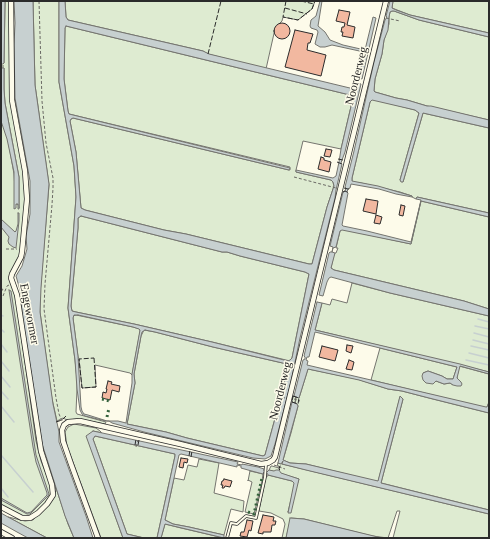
<!DOCTYPE html>
<html>
<head>
<meta charset="utf-8">
<style>
  body { margin:0 }
  #map { position:relative; width:490px; height:539px; overflow:hidden; background:#fdfbea; font-family:"Times New Roman",serif }
  canvas { display:block }
  .frame { position:absolute; inset:0; border:2px solid #2b2b2b; pointer-events:none }
</style>
</head>
<body>
<div id="map">
<canvas width="490" height="539"></canvas>
<div class="frame"></div>
</div>
<script>
const g = document.querySelector('canvas').getContext('2d');
g.lineJoin = 'round';
function fillPath(path, color) { g.fillStyle = color; g.fill(path, 'evenodd'); }
const toPath = rows => new Path2D(rows.map(r => 'M' + r).join(''));
function strokePath(path, color, width, dash) { g.strokeStyle = color; g.lineWidth = width; g.lineCap = dash ? 'butt' : 'round'; g.setLineDash(dash || []); g.stroke(path); }
function drawText(font, color, halo, rows, align = 'center') {
  g.font = font + ' "Times New Roman",serif'; g.lineWidth = 3; g.setLineDash([]); g.textBaseline = 'middle'; g.strokeStyle = halo; g.fillStyle = color; for (const [text, x, y, turn = 0] of rows) {
    g.save(); g.translate(x, y); g.rotate((+turn || 0) * Math.PI / 180); g.textAlign = isNaN(turn) ? turn : align; if (halo) g.strokeText(text, 0, 0); g.fillText(text, 0, 0); g.restore();
  }
}
const green = toPath([
  [5,1,10,1,10,69,24,176,26,197,20,256,11,274,16,298,36,441,41,461,50,484,51,496,49,500,32,516,23,517,1,505,1,292,3,289,1,290,1,100,14,174,16,204,18,204,19,208,19,177,5,103,4,89,4,68,1,68,1,64,4,63,5,1],
  [33,1,59,1,59,82,74,166,76,197,68,308,75,360,77,379,77,389,76,412,77,414,106,422,105,424,78,419,67,420,63,418,57,421,52,399,40,312,40,294,49,185,35,85,33,1],
  [65,1,315,1,312,9,298,20,283,17,282,21,277,26,275,29,266,69,208,54,203,51,68,20,66,17,65,1],
  [393,1,489,1,489,33,410,15,392,8,393,1],
  [392,11,394,11,419,20,489,37,489,120,432,107,427,106,407,100,396,98,375,92,374,91,375,79,382,54,384,40,389,24,389,17,390,12,392,11],
  [66,26,350,95,353,98,341,149,303,141,296,170,296,172,331,180,333,182,334,186,327,207,312,264,309,264,186,234,164,230,85,210,81,208,76,152,70,121,71,119,73,118,289,170,290,170,290,167,69,114,68,111,64,79,65,27,66,26],
  [373,99,415,110,419,113,400,180,403,182,423,113,489,128,489,213,417,197,416,199,412,197,412,196,400,192,361,183,352,182,352,178,370,102,371,100,373,99],
  [421,201,489,217,489,309,464,301,334,270,331,268,334,254,335,253,336,253,338,248,336,248,340,231,342,229,411,244,421,201],
  [81,216,222,252,227,252,240,256,305,272,309,274,292,358,290,361,212,342,134,324,76,312,72,311,71,306,78,228,78,218,81,216],
  [352,283,390,293,489,316,489,372,315,330,322,303,330,305,332,299,347,303,352,283],
  [76,315,133,327,140,329,140,332,132,375,130,373,95,365,96,387,82,388,79,359,78,357,73,318,73,316,76,315],
  [144,330,155,332,213,347,287,364,288,365,282,393,265,455,263,456,187,438,166,432,127,424,135,383,134,374,141,336,144,330],
  [380,348,457,367,453,379,447,379,442,376,428,371,423,373,436,381,444,384,450,383,453,385,458,380,457,377,459,366,489,374,489,402,487,407,486,408,371,380,380,348],
  [308,369,357,379,388,389,402,391,429,398,489,413,489,510,381,483,403,399,400,397,378,482,306,464,290,463,283,460,291,433,298,406,297,404,292,402,293,396,299,398,308,369],
  [74,424,96,428,100,431,102,433,93,431,87,437,123,538,101,538,67,446,65,432,68,427,74,424],
  [95,436,175,454,175,456,157,538,144,538,127,534,93,439,95,436],
  [199,459,219,463,214,493,244,501,243,512,231,509,224,535,189,527,173,524,165,520,174,478,184,480,188,465,197,467,199,459],
  [278,463,489,514,489,538,393,538,400,511,397,511,388,538,372,536,304,519,291,518,286,538,282,538,285,524,283,519,271,513,259,511,259,510,266,476,268,476,268,475,292,481,295,483,288,512,299,479,269,470,271,466,272,466,279,468,279,466,277,466,278,463],
  [250,471,263,474,262,481,254,514,245,512,252,482,248,480,248,481,250,471],
  [55,485,68,524,74,538,47,538,8,517,25,521,33,520,53,499,56,490,55,485],
  [165,524,181,528,224,538,161,538,165,524]
]);
fillPath(green, '#deebd1');
strokePath(green, '#74746e', 1);
const water = toPath([
  [1,1,5,1,5,3,4,63,3,64,1,64,1,1],
  [14,1,33,1,35,85,49,184,41,288,40,312,53,404,59,432,59,442,86,516,93,538,74,538,65,516,46,456,42,444,23,322,21,302,22,297,16,276,22,266,27,249,26,236,30,214,30,181,15,98,14,45,15,23,14,1],
  [59,1,65,1,66,17,68,20,203,51,209,54,354,89,356,88,357,83,361,84,345,152,342,160,341,163,342,164,336,190,335,198,300,338,290,386,275,444,271,456,265,459,253,458,144,432,112,423,109,421,106,421,85,416,82,414,80,410,77,389,75,360,68,308,76,197,74,166,59,82,59,1],
  [66,26,350,95,353,98,341,149,339,162,336,176,333,178,296,170,296,172,331,180,333,182,334,186,327,207,312,264,309,264,186,234,164,230,85,210,81,208,76,152,70,121,71,119,73,118,289,170,290,168,69,114,68,111,64,79,65,28,66,26],
  [81,216,222,252,227,252,240,256,305,272,309,274,292,358,290,360,288,361,212,342,134,324,76,312,72,311,71,306,78,228,78,218,81,216],
  [78,315,133,327,139,329,140,330,132,374,132,383,126,423,118,421,107,421,88,415,84,414,82,411,81,407,78,356,73,318,74,315,78,315],
  [145,330,155,332,213,347,287,364,288,366,282,393,265,455,263,456,187,438,166,432,127,424,135,383,134,374,141,336,142,332,145,330],
  [320,1,322,1,318,26,325,32,330,40,343,45,365,50,373,17,376,18,362,79,359,78,364,52,332,45,325,47,320,47,315,44,318,32,317,30,311,28,310,26,311,20,316,16,320,1],
  [390,1,393,1,392,8,396,10,410,15,489,33,489,37,419,20,394,11,392,11,390,12,389,17,388,30,384,40,382,54,375,79,374,91,375,92,396,98,407,100,427,106,431,106,489,120,489,128,423,113,403,182,401,182,400,180,419,113,415,110,372,100,370,102,352,178,352,181,378,186,412,196,412,197,396,194,379,189,351,184,350,188,348,189,347,192,348,193,342,225,343,226,367,231,411,242,421,200,416,199,417,197,489,213,489,217,421,201,411,244,342,230,340,231,336,247,333,248,332,252,335,253,331,268,334,270,464,301,489,309,489,316,390,293,331,277,329,278,327,282,323,296,319,295,329,253,330,252,332,252,333,247,330,246,339,209,343,192,345,191,346,188,345,187,354,151,374,62,385,20,387,17,386,16,390,1],
  [1,68,4,68,4,89,5,103,19,177,19,209,18,209,18,204,16,204,16,208,14,209,14,172,7,139,1,121,1,68],
  [18,213,19,213,19,221,16,248,13,247,9,244,8,241,9,237,1,227,1,219,15,232,16,231,18,224,18,213],
  [9,290,11,291,36,455,49,494,48,496,30,514,27,514,1,500,1,498,27,513,31,512,47,495,47,493,36,462,33,447,9,290],
  [317,302,322,303,315,330,460,364,489,372,489,374,460,366,457,378,461,382,462,384,461,386,457,386,453,385,450,383,444,384,436,381,433,384,426,383,423,380,422,376,423,373,428,371,442,376,447,379,453,379,457,367,315,332,309,357,307,357,306,360,308,361,307,365,486,407,487,407,489,402,489,413,429,398,402,391,388,389,359,380,308,369,299,398,296,397,295,403,297,404,298,406,283,460,290,463,306,464,378,481,400,396,403,399,381,483,489,510,489,514,306,470,282,464,283,461,281,464,278,463,292,402,295,403,296,397,294,396,303,360,305,359,305,357,304,356,317,302],
  [93,431,205,455,238,462,237,464,242,465,242,464,258,467,264,469,264,471,267,472,269,470,274,471,276,470,279,470,281,473,299,479,291,513,288,513,294,483,292,481,268,475,267,473,264,472,263,474,248,470,241,468,241,466,237,465,237,467,181,454,179,455,165,520,173,524,189,527,224,535,224,538,165,524,161,538,157,538,175,456,175,454,95,436,93,439,127,534,144,538,123,538,86,436,93,431],
  [1,513,8,517,47,538,28,538,17,532,1,523,1,513],
  [290,518,304,519,382,538,286,538,290,518]
]);
fillPath(water, '#c7d0d0');
strokePath(water, '#74746e', 1);
strokePath(toPath([
  [1,315,3,316],
  [478,319,489,322],
  [475,326,489,329],
  [1,329,4,332],
  [474,333,489,337],
  [473,340,489,344],
  [1,344,7,352],
  [471,346,489,350],
  [469,353,489,358],
  [466,360,489,365],
  [1,361,9,371],
  [1,376,10,387],
  [1,391,8,399],
  [1,406,14,422],
  [1,455,33,492],
  [1,488,8,497]
]), '#c7d0d0', 1.5);
const building = toPath([
  [339,10,350,12,347,25,355,27,353,38,342,36,343,32,341,32,342,27,344,27,345,23,336,21,339,10],
  '274 31a8 8 0 1 1 16 0a8 8 0 1 1-16 0Z',
  [295,30,313,34,310,43,308,43,307,50,326,55,321,76,285,67,295,30],
  [326,149,332,150,330,157,324,156,326,149],
  [321,157,324,158,324,160,331,162,329,172,318,169,321,157],
  [366,199,378,201,376,214,363,211,366,199],
  [401,205,405,206,403,216,399,215,401,205],
  [376,215,382,217,380,224,374,223,376,215],
  [347,345,353,346,351,353,346,351,347,345],
  [322,346,338,350,335,361,319,357,322,346],
  [349,360,354,362,352,370,346,369,349,360],
  [108,381,112,382,111,384,120,386,119,392,112,390,110,400,102,398,103,392,106,393,107,389,106,389,108,381],
  [181,458,188,459,187,463,184,462,183,468,179,467,181,458],
  [224,479,232,481,230,487,225,486,224,488,222,488,223,485,221,485,222,481,223,481,224,479],
  [263,515,274,517,273,521,276,521,275,525,272,525,271,532,263,532,263,534,258,533,263,515],
  [247,520,253,521,251,531,249,530,247,537,240,536,241,532,244,532,247,520]
]);
fillPath(building, '#f2b8a0');
strokePath(building, '#2b2b2b', 1);
const service = toPath([
  [227,538,231,523,237,524,246,516,256,518,265,477,266,464]
]);
const minor = toPath([
  [1,507,22,518,30,518,38,513,47,504,53,495,52,485,41,451,17,295,11,278,12,274,21,257,22,252,27,199,25,171,12,100,11,1],
  [1,532,12,538],
  [98,538,71,464,63,441,62,430,64,425,68,422,80,421,180,444,261,464,268,463,273,460,275,457,386,1]
]);
strokePath(service, '#2b2b2b', 3.5);
strokePath(minor, '#2b2b2b', 6);
strokePath(toPath([
  [39,1,42,101,46,143,53,178,53,188,52,205,45,284,44,309,56,398,59,414,62,421],
  [386,18,400,21],
  [1,66,6,66],
  [294,177,336,188],
  [6,249,17,249],
  [3,296,7,286,9,285],
  [278,396,285,398],
  [294,399,300,401],
  [136,447,138,440],
  [274,465,285,469]
]), '#6a6964', 1, [3, 2]);
strokePath(service, '#fdfbea', 2);
strokePath(minor, '#fdfbea', 4.5);
strokePath(toPath([
  [102,399,110,401],
  [107,417,109,408],
  [248,512,254,514,262,478]
]), '#34623c', 3, [2, 3]);
strokePath(toPath([
  [286,1,283,17,298,20,312,9,315,1],
  [301,1,314,4],
  [285,8,307,14],
  [208,54,221,1],
  [338,159,343,160],
  [337,162,342,164],
  [344,188,348,189,349,189],
  [343,192,345,191,349,193],
  [94,358,96,387,82,388,79,359,94,358],
  [293,396,299,398,298,404,292,402,293,396],
  [56,422,62,420,67,415],
  [135,445,136,439],
  [138,445,139,440],
  [189,456,190,450],
  [191,457,192,451],
  [280,470,279,469,280,466,282,465]
]), '#2b2b2b', 1, [5, 2]);
drawText('12px', '#2b2b2b', '#fdfbea', [
  ["Noorderweg",357,76,-76],
  ["Engewormer",29,314,79],
  ["Noorderweg",281,391,-76]
]);
</script>
</body>
</html>
